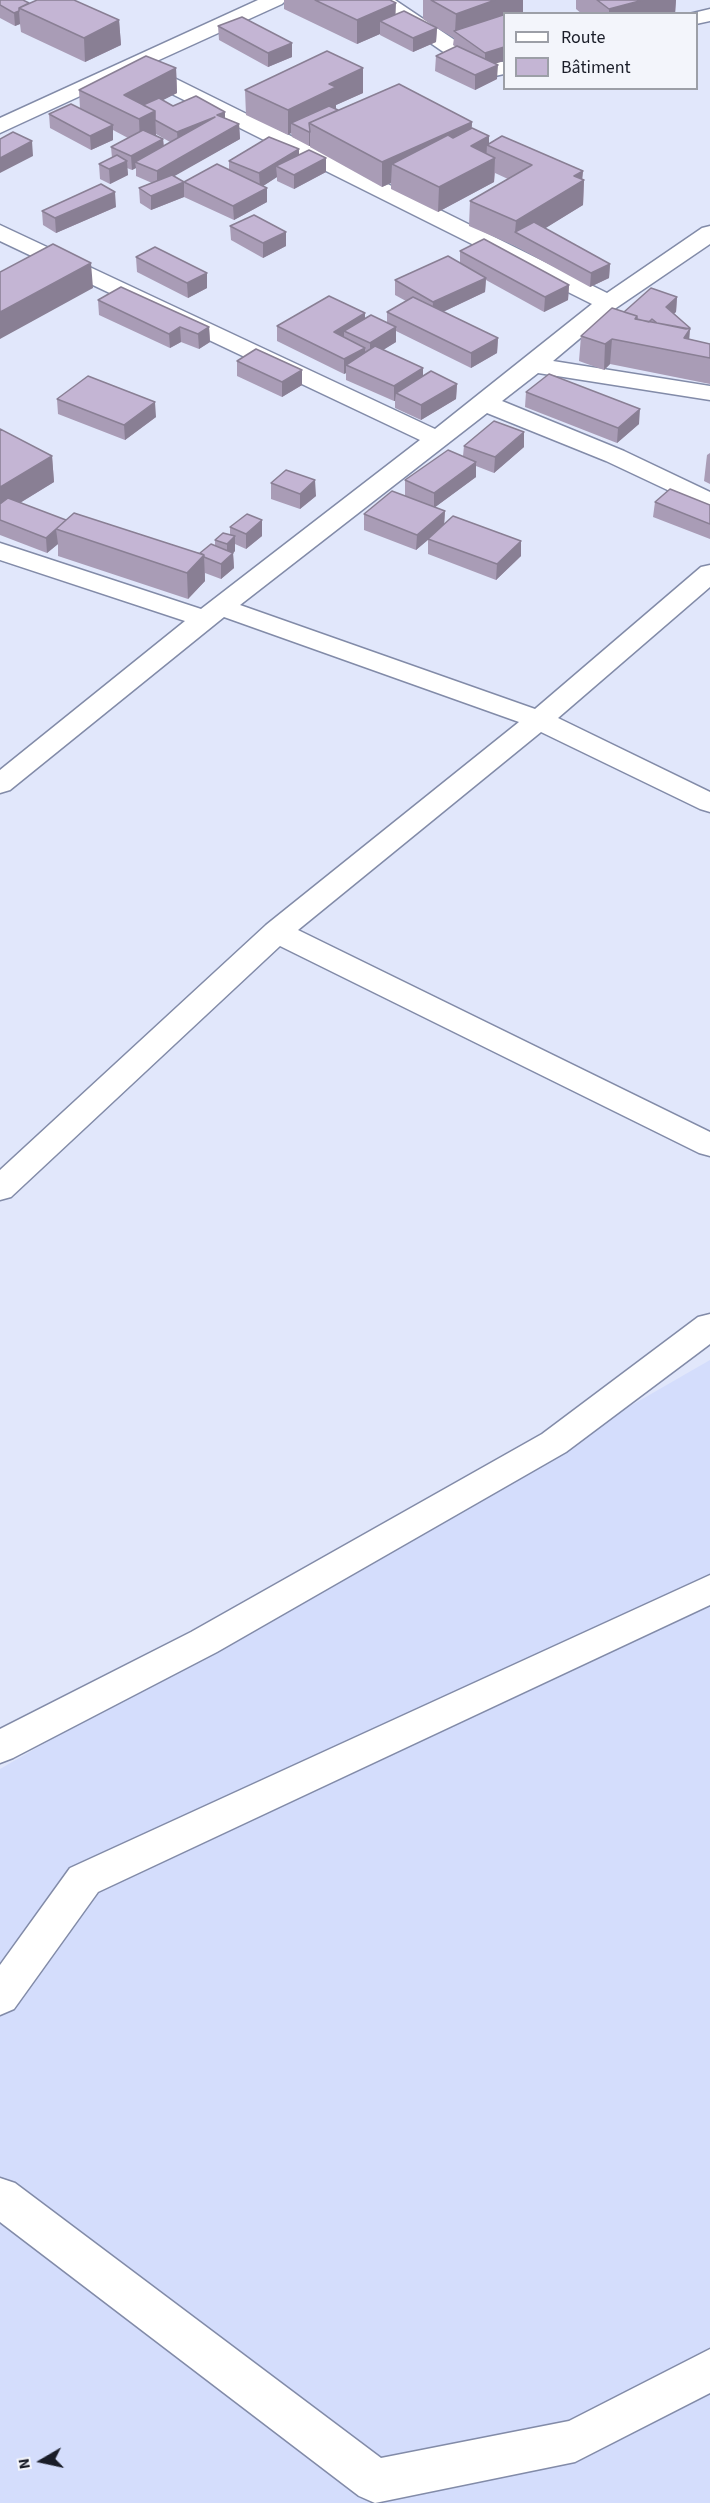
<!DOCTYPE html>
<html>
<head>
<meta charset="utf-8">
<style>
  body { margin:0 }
  #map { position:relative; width:710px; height:2503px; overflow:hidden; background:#e1e7fb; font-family:"Source Sans 3",sans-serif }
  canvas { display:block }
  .legend { position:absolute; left:503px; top:12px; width:195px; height:78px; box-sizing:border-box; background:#f3f5fb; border:2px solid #9c9fa7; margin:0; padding:8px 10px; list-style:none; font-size:18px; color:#1a1d28 }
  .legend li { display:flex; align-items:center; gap:12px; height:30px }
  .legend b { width:30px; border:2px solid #9c9fa7 }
  .north { position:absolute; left:12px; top:2431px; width:60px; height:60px; -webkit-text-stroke:4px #f3f5fb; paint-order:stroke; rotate:261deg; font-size:16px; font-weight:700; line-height:24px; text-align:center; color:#1a1d28 }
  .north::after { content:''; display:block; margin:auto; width:21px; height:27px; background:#1a1d28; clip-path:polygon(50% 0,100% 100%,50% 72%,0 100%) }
</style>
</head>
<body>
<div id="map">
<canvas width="710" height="2503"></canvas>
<ul class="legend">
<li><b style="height:8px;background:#fff"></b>Route</li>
<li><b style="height:16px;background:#c4b5d4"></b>Bâtiment</li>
</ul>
<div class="north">N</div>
</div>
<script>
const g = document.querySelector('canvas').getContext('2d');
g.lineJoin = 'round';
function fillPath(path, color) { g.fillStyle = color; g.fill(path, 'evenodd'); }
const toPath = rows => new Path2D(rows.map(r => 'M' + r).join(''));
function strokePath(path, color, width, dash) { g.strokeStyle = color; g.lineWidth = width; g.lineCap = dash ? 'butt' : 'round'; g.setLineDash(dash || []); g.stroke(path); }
fillPath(toPath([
  [710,1360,710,2503,0,2503,0,1769]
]), '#d4ddfc');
const minor = toPath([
  [258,0,286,0,282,4,148,65,607,293,702,228,710,226,710,244,616,308,553,361,710,386,710,400,538,373,502,401,624,451,710,492,710,510,606,461,487,413,240,605,535,709,701,567,710,565,710,587,558,718,710,792,710,812,700,809,541,732,298,930,710,1132,710,1156,699,1153,280,946,11,1197,0,1200,0,1170,266,925,519,722,224,617,10,790,0,793,0,770,185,621,0,560,0,543,201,609,420,440,0,241,0,225,435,429,592,304,130,73,0,133,0,118,258,0],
  [370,0,395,0,486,61,504,62,504,74,495,76,471,71,374,4,370,0],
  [710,9,710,21,696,24,696,14,689,14,710,9],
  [710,1314,710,1344,566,1452,217,1652,13,1758,0,1763,0,1729,191,1632,542,1434,698,1317,710,1314],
  [710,1575,710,1605,98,1892,14,2009,0,2015,0,1965,70,1868,710,1575],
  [0,2178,15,2183,381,2458,569,2421,710,2349,710,2393,575,2462,375,2503,359,2496,0,2222,0,2178]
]);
strokePath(minor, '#828ba8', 3);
fillPath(minor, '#fff');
fillPath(toPath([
  [0,0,29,3,119,20,121,45,85,62,21,32,20,24,15,26,0,18],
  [284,0,390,0,395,15,436,27,423,19,423,0,523,0,523,13,504,14,496,64,497,79,475,90,435,71,436,56,456,47,453,45,454,38,437,28,436,42,413,52,380,35,380,34,357,44,284,9],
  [576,0,676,0,675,14,582,14,576,9],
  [218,26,292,43,292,57,268,67,219,40],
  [176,68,177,93,162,100,173,106,225,112,225,118,239,124,240,139,173,176,184,197,151,210,140,203,139,188,152,183,136,176,136,168,132,170,127,168,128,175,110,184,100,179,99,164,112,158,111,147,128,138,113,130,113,140,91,150,50,128,49,114,80,109,79,90],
  [156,134,170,142,164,146,163,139,156,135],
  [363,68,363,93,336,105,336,110,472,122,471,129,489,136,489,143,583,171,582,179,584,180,583,205,545,228,610,264,609,278,590,287,515,246,469,226,470,201,508,179,495,173,494,182,438,212,391,189,391,183,382,187,310,147,310,146,309,146,292,137,291,133,288,135,246,115,245,90],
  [299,149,299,155,326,158,326,172,294,189,277,181,277,177,263,186,267,188,267,202,234,220,184,197,184,182,229,170,229,161],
  [116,207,56,233,43,225,42,211],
  [230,226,286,232,286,246,263,258,231,240],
  [460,251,569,285,568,300,544,312,486,280,485,292,443,312,498,338,497,353,471,368,396,331,396,342,383,350,423,368,423,376,457,384,456,399,421,420,395,408,395,401,394,401,346,380,346,373,344,374,277,341,277,326,365,313,365,318,387,322,387,312,406,301,395,295,395,280,460,263],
  [136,257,207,273,207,288,188,298,137,272],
  [677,297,676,312,674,313,690,328,689,339,710,344,710,384,610,364,604,370,579,361,581,336,624,312],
  [98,300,209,327,210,342,199,349,181,342,170,348,99,315],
  [237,361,302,385,282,397,237,376],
  [526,392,639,424,617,443,525,407],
  [57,399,156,417,125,440,58,414],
  [0,429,52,456,54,482,20,503,66,520,200,553,215,546,215,540,230,535,230,527,262,536,246,549,235,544,235,551,233,553,234,568,221,579,205,573,205,581,188,599,58,556,58,544,47,553,0,535],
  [464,446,524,447,494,473,476,466,476,477,435,507,445,511,444,524,521,556,496,580,428,554,428,540,416,550,364,530,364,514,405,495,405,480,463,456],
  [710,453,710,484,704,481,707,455],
  [271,483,316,496,300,509,271,499],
  [655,502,710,505,710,539,653,517]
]), '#a99cb6');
fillPath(toPath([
  [495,0,523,0,523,13,504,14,504,20,455,32,456,14],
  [643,0,676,0,675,14,609,14,609,9],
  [396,3,395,27,380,21,380,34,357,44,357,20],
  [19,11,20,24,15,26,14,13],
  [119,20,121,45,85,62,84,38],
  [437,28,436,42,413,52,413,38],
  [292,43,292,57,268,67,268,53],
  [504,47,504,61,485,67,485,53],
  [498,65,497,79,475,90,475,75],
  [176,68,177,93,140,112,124,95],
  [363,68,363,93,336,105,336,111,309,123,291,123,291,133,288,135,288,110,329,84],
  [155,111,156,136,140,143,139,119],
  [225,112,225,126,217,115],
  [215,117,178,146,177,132],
  [472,122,471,147,392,164,391,183,382,187,382,162],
  [239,124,240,139,157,186,157,171],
  [113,125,113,140,91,150,90,136],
  [309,132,310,132,310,146,309,146],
  [489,136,489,146,487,145,486,162,495,158,494,182,438,212,439,187,471,146],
  [163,139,164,153,135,162,136,168,132,170,131,156],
  [32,141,33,156,0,173,0,158],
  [299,149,299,163,276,166,277,177,260,188,259,173],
  [326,158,326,172,294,189,294,175],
  [127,161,128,175,110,184,109,169],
  [583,171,582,181,584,180,583,205,528,239,515,232,516,221,574,176],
  [184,182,184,197,151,210,151,196],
  [267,188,267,202,234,220,233,206],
  [115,192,116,207,56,233,55,218],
  [286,232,286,246,263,258,263,243],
  [91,263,93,288,0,339,0,312],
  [610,264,609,278,590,287,591,273],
  [207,273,207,288,188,298,187,283],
  [486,278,485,292,432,317,433,302],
  [569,285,568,300,544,312,545,297],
  [677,297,676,312,665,321,666,307],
  [365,313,365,328,344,331,344,340,334,332],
  [180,327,181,342,170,348,169,334],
  [209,327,210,342,199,349,198,334],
  [396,327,396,342,370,358,370,343],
  [690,328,688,354,669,334],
  [498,338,497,353,471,368,471,353],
  [612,339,610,364,604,370,605,344],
  [365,348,365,362,346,365,346,373,344,374,344,359],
  [423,368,423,383,396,393,395,401,394,401,394,386],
  [302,370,302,385,282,397,282,382],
  [457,384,456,399,421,420,421,405],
  [155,402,156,417,125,440,124,425],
  [640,409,639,424,617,443,618,428],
  [524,432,524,447,494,473,495,457],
  [52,456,54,482,0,515,0,487],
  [476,462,476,477,434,508,434,493],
  [315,480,316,496,300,509,300,494],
  [445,511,444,526,416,550,417,535],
  [262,520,262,536,246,549,246,534],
  [56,529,58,544,47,553,46,538],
  [235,536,235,551,232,554,233,553,234,568,221,579,221,564,227,558,227,544],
  [521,541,521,556,496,580,497,564],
  [204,555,205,581,188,599,187,573]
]), '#897f94');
const building = toPath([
  [0,0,23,0,29,3,19,8,19,11,14,13,0,5,0,0],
  [37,0,74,0,119,20,84,38,19,8,37,0],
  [315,0,390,0,396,3,357,20,315,0],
  [431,0,495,0,456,14,431,0],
  [597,0,643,0,609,9,597,0],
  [404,11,437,28,413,38,380,21,404,11],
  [503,15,504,16,504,47,485,53,454,31,503,15],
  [242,17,292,43,268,53,218,26,242,17],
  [457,46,498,65,475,75,436,56,457,46],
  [327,51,363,68,329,84,336,87,288,110,245,90,327,51],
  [146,56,176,68,124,95,155,111,139,119,79,90,146,56],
  [399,84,472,122,382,162,309,123,399,84],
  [196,96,225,112,217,115,239,124,157,171,135,162,215,117,177,132,155,120,155,111,143,105,159,98,173,106,196,96],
  [71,104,113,125,90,136,49,114,71,104],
  [329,106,338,110,309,123,310,132,309,132,291,123,329,106],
  [472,128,489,136,471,146,495,158,439,187,392,164,448,135,453,138,472,128],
  [143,130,163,139,131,156,111,147,143,130],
  [13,132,32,141,0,158,0,139,13,132],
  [502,136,583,171,574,176,584,180,516,221,470,201,532,165,487,145,502,136],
  [269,137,299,149,259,173,229,161,269,137],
  [309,150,326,158,294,175,276,166,309,150],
  [117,155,127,161,109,169,99,164,117,155],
  [217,164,267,188,233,206,184,182,217,164],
  [172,175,184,182,151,196,139,188,172,175],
  [101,184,115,192,55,218,42,211,101,184],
  [254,215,286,232,263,243,230,226,254,215],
  [534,222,610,264,591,273,515,232,534,222],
  [484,239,569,285,545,297,460,251,484,239],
  [53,244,91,263,0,312,0,272,53,244],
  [155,247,207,273,187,283,136,257,155,247],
  [448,256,486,278,433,302,395,280,448,256],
  [121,287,209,327,198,334,180,327,169,334,98,300,121,287],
  [651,288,677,297,666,307,690,328,686,329,657,323,652,319,649,322,637,319,637,316,624,312,651,288],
  [329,296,365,313,334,332,365,348,344,359,277,326,329,296],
  [413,297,498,338,471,353,387,312,413,297],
  [612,308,637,316,635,319,690,329,684,338,710,344,710,358,612,339,605,344,581,336,612,308],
  [371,315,396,327,370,343,344,331,371,315],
  [375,346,423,368,394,386,346,365,375,346],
  [256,349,302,370,282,382,237,361,256,349],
  [431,371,457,384,421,405,396,393,431,371],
  [549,374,640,409,618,428,526,392,549,374],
  [88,376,155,402,124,425,57,399,88,376],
  [494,421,524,432,495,457,464,446,494,421],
  [0,429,52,456,0,487,0,429],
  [448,450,476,462,434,493,405,480,448,450],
  [286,470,315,480,300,494,271,483,286,470],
  [670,489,710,505,710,524,655,502,670,489],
  [392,491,445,511,417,535,364,514,392,491],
  [8,498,66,520,46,538,0,520,0,504,8,498],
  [74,513,204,555,187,573,56,529,74,513],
  [247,514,262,520,246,534,230,527,247,514],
  [453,516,521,541,497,564,428,539,453,516],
  [223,533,235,536,227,544,215,540,223,533],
  [211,544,233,553,221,564,204,557,204,555,200,553,211,544]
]);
fillPath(building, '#c4b5d4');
strokePath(building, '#897f94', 1.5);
</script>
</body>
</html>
